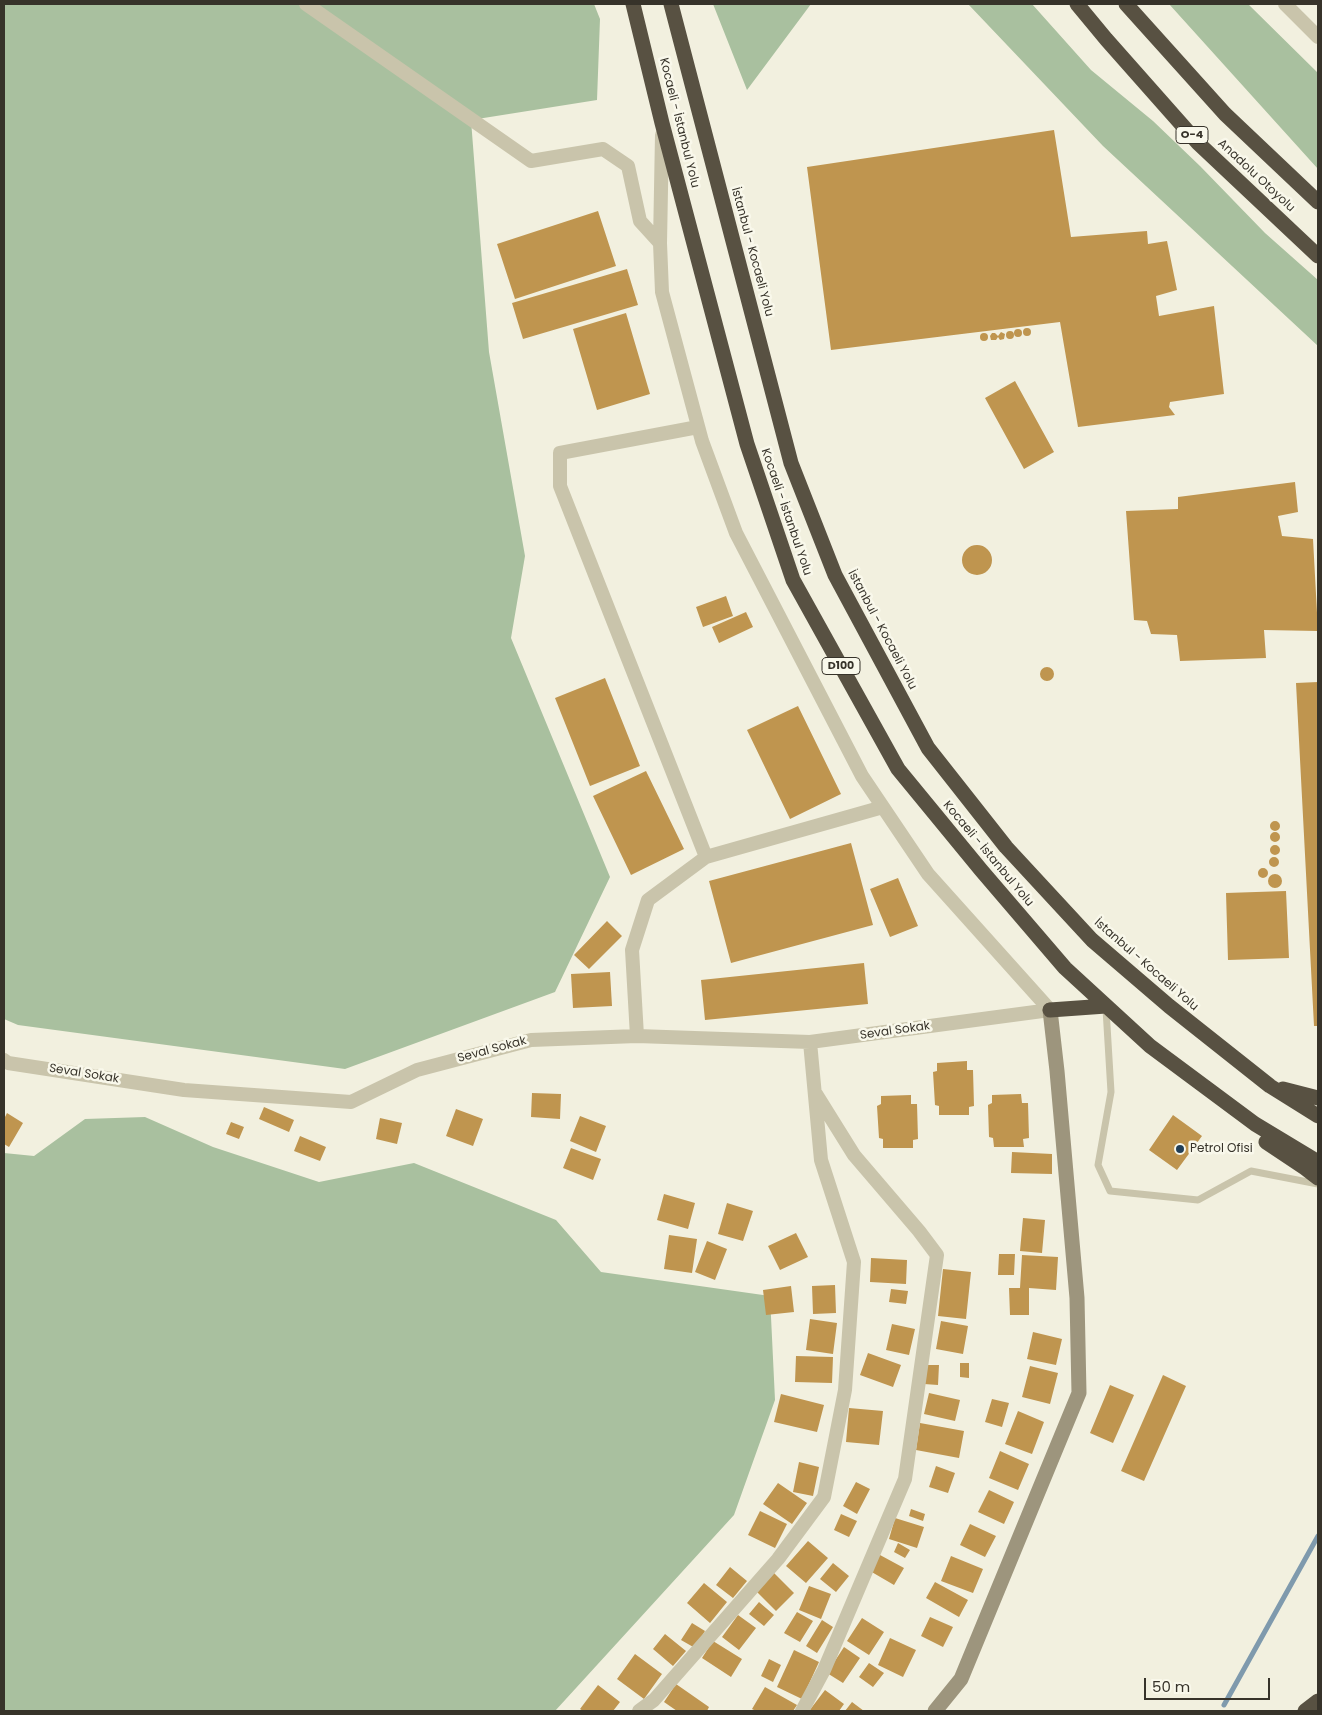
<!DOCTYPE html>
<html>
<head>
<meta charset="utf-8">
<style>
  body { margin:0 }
  #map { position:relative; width:1322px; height:1715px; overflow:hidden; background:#f2f0df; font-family:Poppins,sans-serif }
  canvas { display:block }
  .frame { position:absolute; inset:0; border:5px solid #37332a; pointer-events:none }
  .scale { position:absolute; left:1144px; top:1678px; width:126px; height:22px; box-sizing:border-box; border:2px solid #37332a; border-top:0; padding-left:6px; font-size:15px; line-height:18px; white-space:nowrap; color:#37332a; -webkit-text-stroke:4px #f9f8eb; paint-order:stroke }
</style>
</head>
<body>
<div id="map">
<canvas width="1322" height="1715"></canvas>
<div class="frame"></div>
<div class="scale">50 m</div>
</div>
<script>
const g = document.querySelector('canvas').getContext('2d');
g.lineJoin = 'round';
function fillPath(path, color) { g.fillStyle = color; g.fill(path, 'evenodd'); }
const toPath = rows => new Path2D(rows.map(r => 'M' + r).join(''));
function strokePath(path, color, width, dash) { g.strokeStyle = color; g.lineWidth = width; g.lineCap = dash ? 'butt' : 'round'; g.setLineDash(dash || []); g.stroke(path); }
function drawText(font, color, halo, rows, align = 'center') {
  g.font = font + ' Poppins,sans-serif'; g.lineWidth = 5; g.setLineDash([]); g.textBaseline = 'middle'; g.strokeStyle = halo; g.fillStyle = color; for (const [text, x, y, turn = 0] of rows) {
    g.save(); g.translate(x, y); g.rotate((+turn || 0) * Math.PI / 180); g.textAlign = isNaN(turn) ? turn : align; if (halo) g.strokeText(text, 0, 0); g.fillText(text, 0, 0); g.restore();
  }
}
fillPath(toPath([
  [4,4,594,4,600,19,597,100,471,120,489,352,525,556,511,638,610,877,555,992,345,1069,18,1025,4,1019],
  [713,4,811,4,747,90],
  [968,4,1032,4,1091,70,1153,121,1200,166,1265,233,1318,280,1318,346,1103,146],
  [1169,4,1248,4,1318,73,1318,169],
  [145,1117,213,1147,319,1182,414,1163,556,1220,601,1272,770,1296,775,1400,734,1515,555,1711,4,1711,4,1153,34,1156,85,1119]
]), '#a9c09f');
strokePath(toPath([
  [1224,1705,1318,1536]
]), '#7f9aad', 5);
fillPath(toPath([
  [1054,130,1071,237,1147,231,1148,244,1167,241,1177,290,1156,296,1159,316,1214,306,1224,394,1170,402,1169,407,1175,415,1078,427,1060,322,831,350,807,167],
  [598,211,616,266,515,299,497,244],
  [627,269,638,305,523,339,512,303],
  [626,313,650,394,597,410,573,329],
  '1023 332a4 4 0 1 1 8 0a4 4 0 1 1-8 0Z',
  '1014 333a4 4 0 1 1 8 0a4 4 0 1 1-8 0Z',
  '1006 335a4 4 0 1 1 8 0a4 4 0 1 1-8 0Z',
  [1001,332,1005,334,1004,339,1000,340,998,337,996,340,991,340,990,336,992,333,995,333,998,336],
  '980 337a4 4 0 1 1 8 0a4 4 0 1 1-8 0Z',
  [1015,381,1054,452,1024,469,985,398],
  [1295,482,1298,512,1278,516,1282,536,1313,539,1318,631,1264,630,1266,658,1180,661,1177,635,1151,634,1147,621,1134,620,1126,511,1178,509,1178,497],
  '962 560a15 15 0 1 1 30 0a15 15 0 1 1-30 0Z',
  [726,596,733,616,703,627,696,607],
  [746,612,753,627,719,643,712,627],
  '1040 674a7 7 0 1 1 14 0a7 7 0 1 1-14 0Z',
  [605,678,640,766,590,786,555,698],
  [1318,682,1318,1026,1314,1026,1296,683],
  [798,706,841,794,790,819,747,730],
  [646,771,684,849,631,875,593,796],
  '1270 826a5 5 0 1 1 10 0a5 5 0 1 1-10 0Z',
  '1270 837a5 5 0 1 1 10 0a5 5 0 1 1-10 0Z',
  [851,843,873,925,731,963,709,881],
  '1270 850a5 5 0 1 1 10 0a5 5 0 1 1-10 0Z',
  '1269 862a5 5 0 1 1 10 0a5 5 0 1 1-10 0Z',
  '1258 873a5 5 0 1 1 10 0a5 5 0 1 1-10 0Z',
  '1268 881a7 7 0 1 1 14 0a7 7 0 1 1-14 0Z',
  [898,878,918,926,890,937,870,889],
  [1286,891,1289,958,1228,960,1226,893],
  [607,921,622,936,589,969,574,955],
  [864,963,868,1004,705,1020,701,980],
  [610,972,612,1006,573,1008,571,974],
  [967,1061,967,1070,973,1070,974,1106,969,1107,969,1115,939,1115,939,1106,935,1105,933,1072,937,1071,937,1063],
  [532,1093,561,1094,560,1119,531,1117],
  [1021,1094,1022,1103,1028,1103,1029,1138,1023,1139,1024,1147,994,1147,993,1138,989,1137,988,1105,992,1103,992,1095],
  [911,1095,911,1104,917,1104,918,1139,913,1140,913,1148,883,1148,883,1139,879,1138,877,1106,881,1104,881,1096],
  [264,1107,294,1120,289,1132,259,1119],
  [456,1109,483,1119,473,1146,446,1136],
  [7,1113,23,1123,9,1147,4,1144,4,1119],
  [1173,1115,1202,1136,1177,1170,1149,1150],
  [580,1116,606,1126,596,1152,570,1141],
  [380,1118,402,1123,397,1144,376,1139],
  [231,1122,244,1127,239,1139,226,1134],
  [300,1136,326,1147,320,1161,294,1151],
  [571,1148,601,1159,593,1180,563,1168],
  [1012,1152,1052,1154,1052,1174,1011,1173],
  [664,1194,695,1203,688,1229,657,1220],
  [727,1203,753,1211,743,1241,718,1234],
  [1023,1218,1045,1220,1042,1253,1020,1251],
  [796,1233,808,1257,780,1270,768,1246],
  [669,1235,697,1239,692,1273,664,1269],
  [707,1241,727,1249,715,1280,695,1272],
  [999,1254,1015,1254,1014,1275,998,1275],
  [1022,1255,1058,1257,1056,1290,1029,1288,1029,1315,1010,1315,1009,1288,1020,1288],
  [871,1258,907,1260,906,1284,870,1282],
  [943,1269,971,1272,966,1319,938,1316],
  [835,1285,836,1313,813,1314,812,1286],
  [791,1286,794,1312,766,1315,763,1290],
  [891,1289,908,1291,906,1304,889,1302],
  [810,1319,837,1323,833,1354,806,1350],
  [941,1321,968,1326,963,1354,936,1349],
  [892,1324,915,1329,909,1355,886,1350],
  [1033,1332,1062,1339,1056,1365,1027,1359],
  [868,1353,901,1365,893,1387,860,1375],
  [796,1356,833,1357,832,1383,795,1382],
  [960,1363,969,1363,969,1378,960,1377],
  [925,1365,939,1365,938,1385,924,1384],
  [1030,1366,1058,1373,1050,1404,1022,1397],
  [1163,1375,1186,1386,1144,1481,1121,1471],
  [1110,1385,1134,1395,1113,1443,1090,1433],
  [929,1393,960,1400,955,1421,924,1414],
  [781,1394,824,1405,817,1432,774,1422],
  [992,1399,1009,1403,1002,1427,985,1422],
  [849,1408,883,1411,879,1445,846,1442],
  [1018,1411,1044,1422,1032,1454,1005,1444],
  [920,1423,964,1431,959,1458,916,1450],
  [1000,1451,1029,1464,1018,1490,989,1478],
  [799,1462,819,1467,813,1496,793,1492],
  [936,1466,955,1473,948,1493,929,1487],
  [856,1482,870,1489,857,1514,843,1506],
  [778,1483,807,1503,792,1524,763,1504],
  [989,1490,1014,1502,1004,1524,978,1512],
  [911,1509,925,1514,923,1521,909,1516],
  [760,1511,787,1524,775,1548,748,1535],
  [841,1514,857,1521,849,1537,834,1530],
  [895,1518,924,1527,917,1548,889,1539],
  [970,1524,996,1536,985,1557,960,1545],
  [808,1541,828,1558,806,1583,786,1566],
  [898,1543,910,1550,905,1558,894,1552],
  [880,1555,904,1568,894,1585,870,1571],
  [951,1556,983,1569,973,1593,941,1581],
  [833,1563,849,1576,836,1592,820,1579],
  [730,1567,747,1581,733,1598,716,1585],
  [774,1573,794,1593,776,1611,756,1591],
  [935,1582,968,1600,959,1617,926,1598],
  [704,1583,727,1602,710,1623,687,1603],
  [809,1586,831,1594,821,1619,799,1610],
  [759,1602,774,1615,764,1626,749,1614],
  [797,1612,813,1621,800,1642,784,1633],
  [738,1615,756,1628,739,1650,722,1637],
  [930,1617,953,1627,943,1647,921,1636],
  [862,1618,884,1632,869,1655,847,1641],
  [822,1620,833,1627,817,1653,806,1646],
  [692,1623,705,1631,695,1648,681,1640],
  [665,1634,686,1651,673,1666,653,1649],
  [890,1638,916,1650,903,1677,878,1665],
  [713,1641,742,1659,731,1677,702,1658],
  [844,1647,860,1658,843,1683,827,1673],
  [794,1650,819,1662,802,1699,777,1687],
  [635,1654,662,1674,644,1699,617,1679],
  [769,1659,781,1665,773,1682,761,1676],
  [869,1663,884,1673,873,1687,859,1677],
  [676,1684,709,1707,707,1711,677,1711,664,1702],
  [598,1685,620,1702,613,1711,583,1711,580,1709],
  [765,1687,797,1705,793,1711,756,1711,752,1709],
  [825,1690,844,1704,839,1711,809,1711],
  [852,1702,864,1711,845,1711]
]), '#bf954f');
strokePath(toPath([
  [1106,1009,1111,1092,1098,1165,1110,1191,1198,1200,1251,1171,1318,1184]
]), '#c9c4ab', 7);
strokePath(toPath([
  [306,4,531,161,603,149,628,166,640,221,660,243],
  [1285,4,1318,37],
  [662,135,660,243,662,292,702,441,736,533,862,776,928,874,1050,1010],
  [698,427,560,453,560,486,706,857],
  [637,1036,632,950,648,900,706,857,883,807],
  [4,1060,8,1063,184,1090,351,1102,417,1070,531,1040,637,1036,810,1042,1050,1010],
  [639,1711,654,1700,778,1559,824,1497,845,1390,854,1262,821,1160,810,1042],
  [802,1711,824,1670,905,1479,937,1255,919,1231,854,1155,816,1094]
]), '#c9c4ab', 14);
strokePath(toPath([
  [935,1711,961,1679,1079,1393,1077,1298,1057,1071,1050,1010]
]), '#9d957d', 15);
strokePath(toPath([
  [633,4,662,123,747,444,793,580,898,769,981,870,1065,968,1150,1046,1255,1124,1318,1162],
  [671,4,791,463,835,575,928,748,1006,847,1092,940,1169,1006,1270,1086,1318,1116],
  [1077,4,1106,39,1198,143,1318,256],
  [1126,4,1225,114,1318,202],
  [1050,1010,1106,1006],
  [1283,1089,1318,1098],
  [1266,1142,1305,1168,1318,1178],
  [1305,1711,1318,1701]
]), '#585142', 15);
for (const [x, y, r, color] of [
  [1180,1149,5,"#223f57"]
]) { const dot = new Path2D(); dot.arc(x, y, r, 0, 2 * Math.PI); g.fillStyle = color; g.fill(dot); strokePath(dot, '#f9f8eb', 2); }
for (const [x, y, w] of [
  [1192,135,32],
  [841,666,38]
]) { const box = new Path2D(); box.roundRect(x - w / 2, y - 8.5, w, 17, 4); g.fillStyle = '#f9f8eb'; g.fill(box); strokePath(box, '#37332a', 1); }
drawText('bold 11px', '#37332a', null, [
  ["O-4",1192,135],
  ["D100",841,666]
]);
drawText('12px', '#37332a', '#f9f8eb', [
  ["Kocaeli - İstanbul Yolu",679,123,76],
  ["Anadolu Otoyolu",1256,176,43],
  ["İstanbul - Kocaeli Yolu",752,252,75],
  ["Kocaeli - İstanbul Yolu",786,512,71],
  ["İstanbul - Kocaeli Yolu",882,630,62],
  ["Kocaeli - İstanbul Yolu",988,854,50],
  ["İstanbul - Kocaeli Yolu",1146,965,41],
  ["Seval Sokak",895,1031,-8],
  ["Seval Sokak",492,1050,-15],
  ["Seval Sokak",84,1074,9]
]);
drawText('12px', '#37332a', '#f9f8eb', [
  ["Petrol Ofisi",1190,1149]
], 'left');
</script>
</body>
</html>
